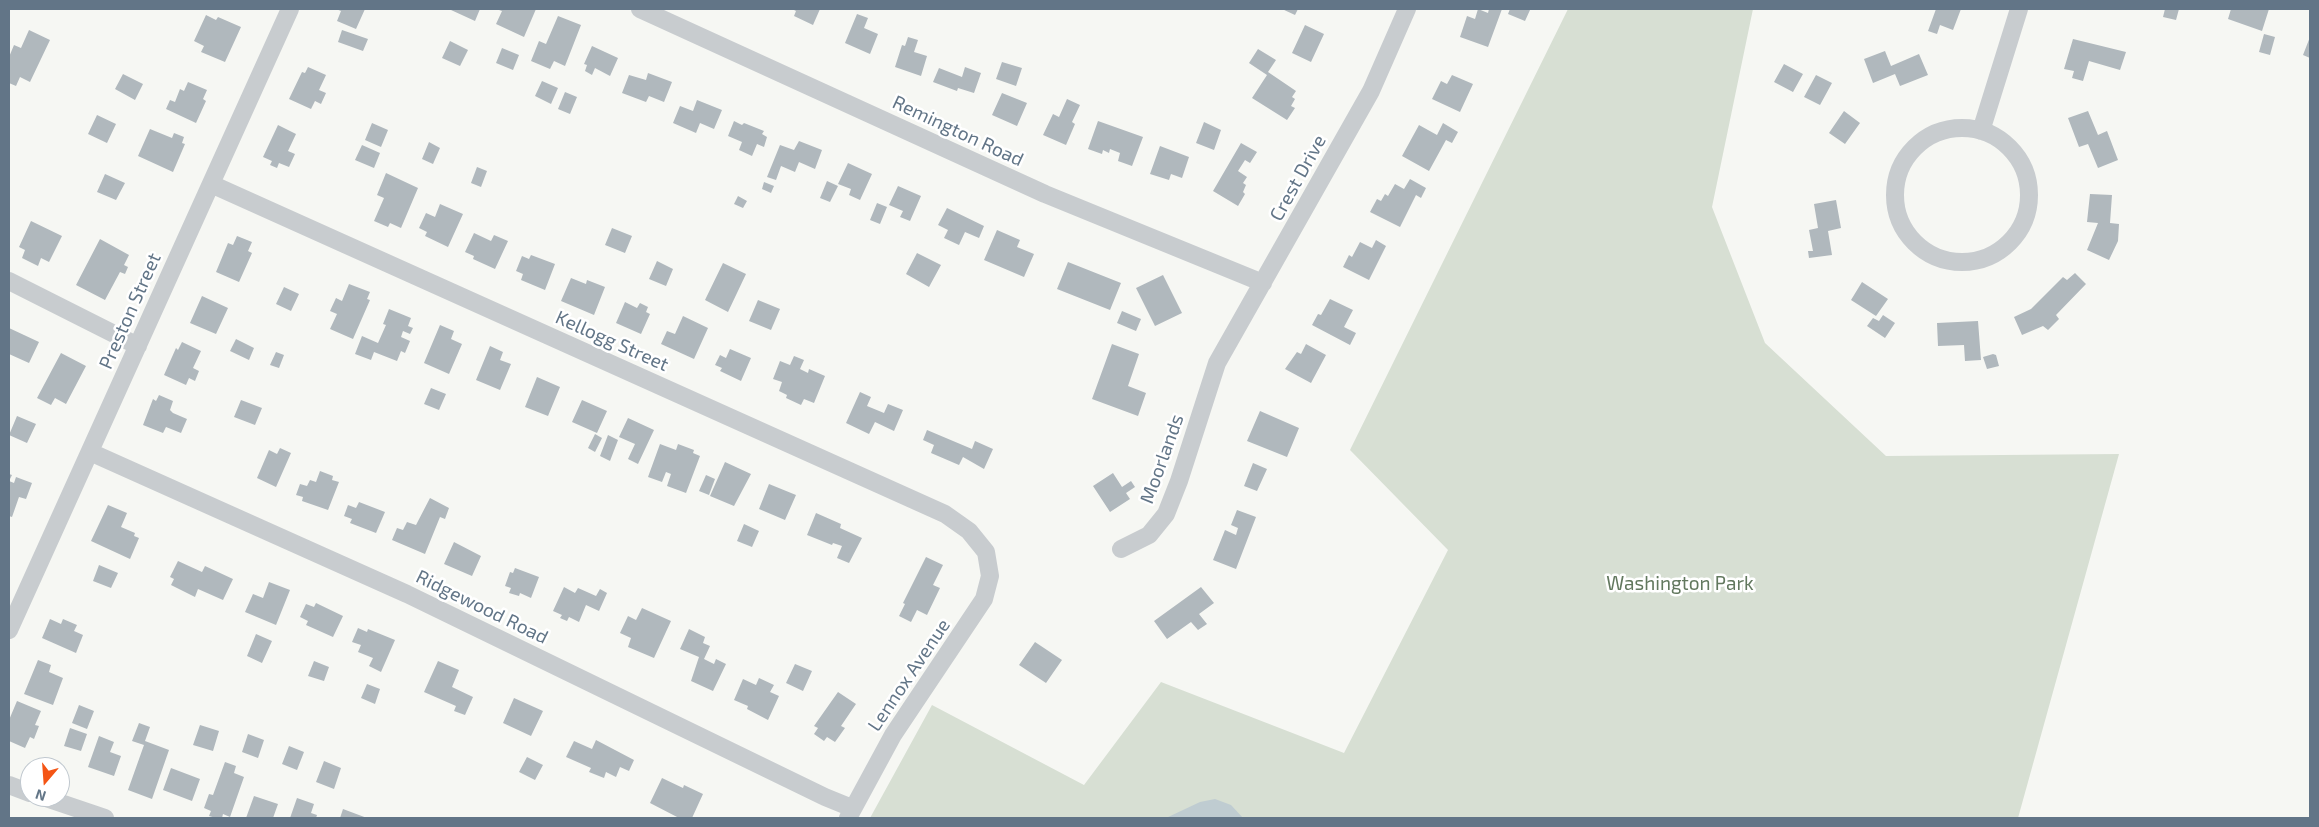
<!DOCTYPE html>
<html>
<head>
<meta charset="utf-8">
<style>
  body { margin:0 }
  #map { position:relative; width:2319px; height:827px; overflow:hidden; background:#f6f7f3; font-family:"Exo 2",sans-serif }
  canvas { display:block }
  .frame { position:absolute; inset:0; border:10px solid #627587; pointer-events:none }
  .north { position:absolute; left:20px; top:757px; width:50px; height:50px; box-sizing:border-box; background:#fff; border:1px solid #c0c8cf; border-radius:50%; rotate:198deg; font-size:14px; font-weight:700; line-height:20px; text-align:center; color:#627587 }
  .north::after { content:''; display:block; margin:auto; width:18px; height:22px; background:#f45515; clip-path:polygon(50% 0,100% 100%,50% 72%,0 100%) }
</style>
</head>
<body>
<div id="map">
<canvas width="2319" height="827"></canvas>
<div class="frame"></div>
<div class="north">N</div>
</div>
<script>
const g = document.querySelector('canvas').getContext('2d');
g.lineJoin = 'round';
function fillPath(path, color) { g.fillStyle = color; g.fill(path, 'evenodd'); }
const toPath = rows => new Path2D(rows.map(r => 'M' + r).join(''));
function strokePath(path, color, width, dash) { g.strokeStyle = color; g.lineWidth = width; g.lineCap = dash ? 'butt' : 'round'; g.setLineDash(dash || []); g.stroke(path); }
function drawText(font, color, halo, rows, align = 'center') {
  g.font = font + ' "Exo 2",sans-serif'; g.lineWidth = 5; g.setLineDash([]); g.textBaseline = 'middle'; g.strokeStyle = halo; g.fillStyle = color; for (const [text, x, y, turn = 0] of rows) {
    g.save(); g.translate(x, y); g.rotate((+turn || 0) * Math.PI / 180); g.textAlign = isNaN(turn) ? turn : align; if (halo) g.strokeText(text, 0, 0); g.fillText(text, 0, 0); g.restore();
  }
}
fillPath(toPath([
  [1568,9,1753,9,1712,207,1765,343,1886,456,2119,454,2018,818,870,818,932,705,1084,785,1161,682,1344,753,1448,550,1350,450]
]), '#d7dfd3');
fillPath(toPath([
  [1215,799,1231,805,1243,818,1166,818,1200,802]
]), '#bfccd1');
fillPath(toPath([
  [336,9,365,9,356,29,337,21,341,11],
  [451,9,480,9,475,21,451,10],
  [496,9,536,9,524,37,496,24,502,11],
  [792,9,820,9,813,25,794,16,796,11],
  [1282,9,1298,9,1295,15],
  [1478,9,1488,13,1489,9,1502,9,1488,47,1460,37,1467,16,1475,19],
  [1510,9,1527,9,1530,10,1525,21,1508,14],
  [1936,9,1961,9,1953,30,1940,25,1937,34,1928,31],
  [2165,9,2179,9,2176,20,2163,17],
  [2231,9,2269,9,2262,31,2228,19],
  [857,14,868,18,864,28,878,34,870,54,845,43],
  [206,15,216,20,218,17,241,27,225,62,201,52,204,46,194,41],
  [558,16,581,25,565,66,554,61,550,69,531,61,539,41,546,44],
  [1305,25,1324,34,1311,62,1292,53],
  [29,30,50,40,30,82,20,77,16,86,9,83,9,57,14,45,21,48],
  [342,30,368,39,363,51,338,42],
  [2264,34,2275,37,2270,55,2259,52],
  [908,37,918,40,914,52,927,56,921,76,895,67,902,45,905,46],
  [2310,37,2310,58,2303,55],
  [2073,39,2126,52,2120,70,2089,61,2083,81,2072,78,2074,71,2064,69],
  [450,41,468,50,460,66,442,58],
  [592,46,618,58,610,76,595,68,592,75,585,71,587,65,584,64],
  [502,48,519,55,513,70,496,63],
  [1258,49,1276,60,1268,72,1296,91,1292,97,1295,99,1291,106,1295,108,1287,120,1252,98,1267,75,1249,63],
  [1885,51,1891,66,1919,54,1928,75,1900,86,1895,74,1873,83,1864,59],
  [1002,62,1022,68,1016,86,996,79],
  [1784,64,1803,74,1793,92,1774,82],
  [308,67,326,75,319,90,326,93,321,104,315,101,311,109,289,99,302,72,305,73],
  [965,67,981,73,974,93,958,88,957,91,933,82,939,68,962,77],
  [648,73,672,82,664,102,649,96,646,102,622,93,629,75,646,80],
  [123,74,143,84,135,100,115,89],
  [1452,75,1473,84,1460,112,1432,99,1441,81,1447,84],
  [1816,75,1832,83,1820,105,1804,97],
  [542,81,558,88,551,104,535,96],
  [188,82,207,90,203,99,206,101,196,123,166,109,170,100,175,102,180,89,184,91],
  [565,92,577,97,570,114,558,109],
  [1002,93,1027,103,1017,126,992,115],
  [1067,99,1080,105,1072,122,1075,124,1066,145,1043,135,1053,114,1059,117],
  [697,100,722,110,714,129,700,123,696,133,673,123,680,106,693,111],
  [1844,111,1860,123,1845,144,1829,133],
  [2088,111,2098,135,2107,131,2118,160,2098,168,2088,144,2079,147,2068,118],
  [97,115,116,124,107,143,88,134],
  [734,121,742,125,744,123,764,131,762,134,767,137,764,147,757,144,752,156,739,150,742,142,728,136],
  [1098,121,1143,137,1132,166,1118,161,1120,153,1110,149,1109,153,1103,150,1102,154,1088,149],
  [1204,122,1221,130,1214,150,1196,143],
  [372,123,388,130,381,147,365,140],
  [1443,123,1458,132,1452,143,1446,140,1429,171,1402,156,1419,125,1437,135],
  [278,125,296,134,288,151,295,154,289,167,279,163,277,168,270,165,272,161,263,157],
  [150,129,172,138,174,133,184,137,182,143,185,144,173,172,138,156],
  [799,141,822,150,815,169,799,162,795,172,781,166,776,180,767,177,780,145,794,150],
  [429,142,440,148,433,164,422,159],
  [1241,143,1257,152,1250,163,1245,160,1238,171,1247,177,1243,183,1246,185,1243,192,1245,194,1238,206,1213,191],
  [362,145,380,153,374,168,355,160],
  [1160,146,1189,157,1182,178,1171,174,1169,180,1150,174],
  [848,163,872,174,860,200,849,195,851,189,838,184],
  [477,167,487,171,481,187,471,183],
  [386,173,418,188,401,228,390,223,388,227,374,221,384,198,377,195],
  [105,174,125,183,116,200,97,192],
  [1410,179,1426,188,1421,198,1416,195,1400,227,1370,212,1377,199,1381,201,1385,194,1388,196,1395,184,1404,189],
  [827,181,838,186,830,202,820,198],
  [764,182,774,186,771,193,762,189],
  [898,186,921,196,910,221,900,217,903,211,889,205],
  [2090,194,2112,195,2110,223,2119,224,2118,241,2109,260,2087,250,2098,223,2087,222],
  [738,196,747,201,743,208,734,204],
  [1836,200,1841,228,1828,231,1832,255,1809,258,1808,251,1813,251,1809,230,1818,228,1814,204],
  [877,203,887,207,880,224,870,220],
  [440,204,463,214,448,247,425,236,427,232,419,228,426,213,435,217],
  [947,208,984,226,979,238,965,232,959,245,944,238,948,230,938,225],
  [31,221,62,236,49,262,41,258,38,266,22,258,25,250,19,247],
  [612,228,632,236,625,253,605,245],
  [997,230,1020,240,1017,247,1034,254,1024,277,984,260],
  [474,233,491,241,494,235,508,241,495,269,473,259,474,256,465,252],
  [237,236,252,242,248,251,252,253,239,282,216,272,228,243,233,245],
  [100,239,129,255,124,265,128,267,125,274,120,272,105,300,76,285],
  [1376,240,1386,246,1369,280,1343,267,1349,255,1352,257,1360,242,1372,248],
  [917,253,941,265,929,287,906,274],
  [531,255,555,264,545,290,521,280,523,274,516,271,522,256,529,259],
  [657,261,673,269,666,286,649,279],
  [1068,262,1121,283,1110,310,1057,289],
  [723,263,746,274,728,312,705,300],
  [2075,273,2086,284,2056,315,2059,319,2048,330,2043,326,2022,335,2014,317,2031,309,2063,277,2067,280],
  [1163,275,1182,313,1155,326,1136,288],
  [571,278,586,284,587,280,605,287,594,315,561,301],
  [1862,282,1888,299,1876,316,1851,300],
  [349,284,370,292,367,299,370,300,353,339,330,329,337,314,330,311,336,298,342,301],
  [284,287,299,294,291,311,276,304],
  [202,296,228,308,216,334,190,323],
  [1330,299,1353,310,1344,327,1356,333,1350,345,1312,325,1318,314,1321,315],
  [758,300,780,309,771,330,749,321],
  [625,302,637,308,640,303,648,307,646,312,650,314,641,334,616,323],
  [389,309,411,318,408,326,413,328,410,334,403,331,401,337,410,341,405,353,401,351,397,361,374,352,371,360,355,354,362,336,378,343,386,325,383,324],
  [1122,311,1141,319,1136,331,1117,323],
  [1883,315,1895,323,1885,338,1867,326,1873,318,1879,321],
  [683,316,708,328,694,359,661,344,667,331,675,334],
  [1978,321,1981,360,1965,361,1964,345,1938,346,1937,323],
  [440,325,454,331,451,339,462,344,449,374,424,363],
  [9,328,39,342,29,363,9,354],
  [236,339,254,348,249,360,230,351],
  [182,342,201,351,193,368,199,371,195,381,189,378,186,385,164,375,176,348,178,350],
  [1112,344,1139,354,1128,386,1146,393,1138,416,1092,399],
  [1306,344,1326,355,1311,383,1285,369,1297,352,1301,354],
  [490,346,503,352,500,360,511,364,500,390,476,380],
  [730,349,751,358,741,381,720,371,722,368,715,365,720,355,726,358],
  [276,352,284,355,279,368,270,365],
  [61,353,86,366,66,404,55,398,51,405,37,398],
  [1993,354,1996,355,1999,366,1987,369,1983,357],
  [794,356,804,360,800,369,808,373,809,369,825,376,814,403,804,399,801,405,786,398,787,395,779,391,782,382,773,379,780,361,790,365],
  [537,377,560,387,548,416,525,407],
  [431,388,446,394,439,410,424,404],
  [860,392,871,397,867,406,884,413,888,404,903,410,894,431,875,422,869,434,846,423],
  [159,395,173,401,170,410,173,413,187,419,181,433,166,427,163,433,143,425,153,399,156,401],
  [241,400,262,408,255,425,234,417],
  [582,400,607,411,597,433,572,422],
  [1260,411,1299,428,1287,457,1247,441],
  [17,416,36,424,27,443,9,435],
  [628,418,654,430,638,464,628,459,635,444,619,437],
  [927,430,972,449,975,441,993,449,984,469,963,457,959,465,931,453,934,445,923,440],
  [595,434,602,438,595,452,588,448],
  [608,435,618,440,610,461,600,456],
  [660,444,676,450,678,444,694,450,693,453,700,456,686,493,667,486,671,474,666,472,662,482,648,477],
  [280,448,291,453,276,487,257,478,269,450,277,454],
  [725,462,751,474,734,506,710,496],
  [1253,463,1267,469,1257,491,1244,486],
  [320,471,333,476,332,480,339,482,328,510,302,501,303,497,296,495,300,484,307,486,310,480,316,482],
  [1113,473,1122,487,1131,481,1135,487,1126,493,1130,499,1110,512,1093,486],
  [9,474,12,475,9,481,14,483,16,477,32,483,26,499,19,497,12,517,9,516],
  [706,475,715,479,709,495,699,491],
  [769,484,796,495,785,520,759,509],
  [430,498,449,508,445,519,440,517,425,554,392,540,397,528,403,530,407,522,416,525],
  [359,502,385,512,376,533,350,523,352,519,344,516,348,505,356,508],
  [108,505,127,513,121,527,135,533,134,536,139,538,130,559,91,541],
  [1237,510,1256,517,1236,569,1213,560,1225,530,1236,535,1238,528,1231,525],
  [816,513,841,524,840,528,862,538,849,563,837,558,842,546,833,543,832,545,807,535],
  [744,524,759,531,752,547,737,541],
  [454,542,481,556,472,576,444,564],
  [926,557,943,565,933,585,940,588,927,615,917,610,911,622,899,616,905,604,903,603],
  [178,561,202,572,205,566,233,579,223,600,198,589,195,597,171,585,174,579,170,577],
  [99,565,118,573,111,588,93,581],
  [515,568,539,577,531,598,520,593,519,596,509,593,511,588,505,586,510,572,513,573],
  [269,582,290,590,276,625,245,612,253,594,263,598],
  [564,587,575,593,578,588,596,596,600,589,607,593,599,611,586,605,579,622,569,617,567,621,560,618,562,615,553,611],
  [1201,587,1214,603,1199,614,1207,624,1198,630,1191,622,1167,639,1154,621],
  [316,603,343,616,333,637,306,625,308,621,300,617,306,604,314,607],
  [642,608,671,621,654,658,628,647,631,638,620,633,628,616,636,620],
  [50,619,61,624,63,619,77,625,74,631,83,635,76,653,42,638],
  [358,628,367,632,368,629,395,640,381,672,369,666,373,658,358,652,361,645,352,642],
  [689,629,705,637,703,643,710,646,704,659,714,664,716,659,726,664,713,691,691,681,699,657,680,649],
  [256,634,272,641,262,663,247,656],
  [1035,642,1062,660,1046,683,1019,665],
  [38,660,51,665,49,672,63,678,53,705,24,694],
  [314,661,329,667,324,681,308,676],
  [438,661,459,670,452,687,473,697,465,715,454,711,456,706,424,692],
  [795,664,812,671,803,691,786,683],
  [759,678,774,685,770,692,779,696,768,720,747,709,748,706,734,700,743,679,756,685],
  [367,684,380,689,375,704,361,698],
  [838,692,856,704,841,726,845,728,835,742,827,737,824,741,814,734,818,728,814,726],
  [514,698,543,711,531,736,503,723],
  [17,701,41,711,35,725,39,726,34,739,30,737,25,748,9,741,9,720],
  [79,705,94,711,87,729,72,723],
  [139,723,150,727,145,741,169,750,152,799,128,790,144,745,132,741],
  [200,725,219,731,213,751,193,745],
  [70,728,87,734,81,751,64,746],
  [248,734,264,740,258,758,242,752],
  [99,736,114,742,110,752,121,756,114,776,88,767],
  [596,740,634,760,629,771,620,767,616,777,606,772,604,778,589,772,591,768,566,757,574,741,592,749],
  [289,746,304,752,297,770,282,764],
  [527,757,543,765,535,780,519,772],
  [324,761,341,768,334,789,316,782],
  [225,762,236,766,234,773,244,777,230,817,223,814,222,818,216,818,209,816,211,811,204,808,209,794,213,795],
  [171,768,200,779,192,801,163,790],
  [662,778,683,788,684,785,703,794,692,818,679,818,650,803],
  [254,796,278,804,273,818,246,818],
  [297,798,314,804,311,813,317,815,316,818,290,818],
  [343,809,367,818,340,818]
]), '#b0b8bd');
strokePath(toPath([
  [640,9,1045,194,1263,283],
  '1895 195a67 67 0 1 1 134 0a67 67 0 1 1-134 0Z',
  [1981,131,2019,9],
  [211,184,945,514,969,531,986,552,990,576,984,599,893,735,848,818],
  [9,281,138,346],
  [90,452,407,594,825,797,852,808],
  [1121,549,1149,535,1166,514,1179,481,1217,363,1371,91,1407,9],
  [9,630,290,9],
  [9,785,30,793],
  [43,797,105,818]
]), '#c8cccf', 18);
drawText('19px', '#627587', '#fff', [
  ["Remington Road",958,131,25],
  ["Crest Drive",1298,178,-61],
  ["Preston Street",130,311,-66],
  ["Kellogg Street",612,341,24],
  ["Moorlands",1162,459,-70],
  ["Ridgewood Road",482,607,26],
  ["Lennox Avenue",909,675,-56]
]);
drawText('19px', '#62785e', '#fff', [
  ["Washington Park",1680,584]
]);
</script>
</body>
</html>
